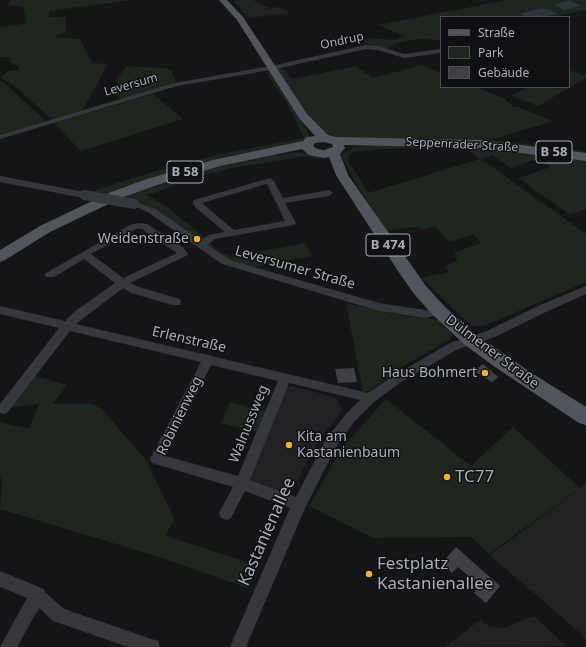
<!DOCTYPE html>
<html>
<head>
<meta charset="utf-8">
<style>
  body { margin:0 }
  #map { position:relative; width:586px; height:647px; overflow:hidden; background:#161618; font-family:"Noto Sans",sans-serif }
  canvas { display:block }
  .legend { position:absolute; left:440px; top:16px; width:130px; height:72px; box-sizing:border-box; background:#111113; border:1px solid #4d4f55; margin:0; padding:5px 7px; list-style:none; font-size:12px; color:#a8adb8 }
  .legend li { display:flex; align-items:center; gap:8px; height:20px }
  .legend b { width:20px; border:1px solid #4d4f55 }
</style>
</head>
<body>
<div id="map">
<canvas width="586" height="647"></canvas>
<ul class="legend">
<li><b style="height:5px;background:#53555c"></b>Straße</li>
<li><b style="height:11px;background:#1e261f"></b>Park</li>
<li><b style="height:11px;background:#404145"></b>Gebäude</li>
</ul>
</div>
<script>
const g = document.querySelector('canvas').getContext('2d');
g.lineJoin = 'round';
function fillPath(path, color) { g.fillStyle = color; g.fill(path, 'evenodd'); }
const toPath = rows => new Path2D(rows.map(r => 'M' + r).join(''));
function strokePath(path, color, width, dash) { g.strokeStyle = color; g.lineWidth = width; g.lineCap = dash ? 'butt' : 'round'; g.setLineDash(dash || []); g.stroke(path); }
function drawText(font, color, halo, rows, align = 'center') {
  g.font = font + ' "Noto Sans",sans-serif'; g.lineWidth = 3; g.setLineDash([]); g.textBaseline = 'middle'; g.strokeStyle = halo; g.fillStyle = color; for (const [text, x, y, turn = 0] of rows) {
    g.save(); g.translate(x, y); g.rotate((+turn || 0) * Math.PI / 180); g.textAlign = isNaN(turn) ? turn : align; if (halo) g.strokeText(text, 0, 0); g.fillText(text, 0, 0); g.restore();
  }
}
fillPath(toPath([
  [276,7,291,13,248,18,242,11],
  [292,386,334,397,339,402,341,410,338,417,319,440,292,490,286,494,251,482,251,478,286,388],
  [586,484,586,640,580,633,490,555],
  [534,616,566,646,445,647,481,619,485,624,491,627,504,628]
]), '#222225');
fillPath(toPath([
  [11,0,133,0,49,11,49,17,66,17,66,32,53,37,80,39,92,63,108,64,82,111,56,119,50,118,15,86,0,77,8,71,17,70,19,66,10,63,10,60,12,58,0,57,0,26,6,27,27,23,23,7,7,5],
  [233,0,253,0,269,8,242,11],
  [507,0,586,0,586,10,551,17,441,17,441,40,417,39,396,43,387,49,366,43,363,40,370,38,395,40,405,36,378,25],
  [422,65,441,73,441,87,476,87,506,99,505,101,513,105,512,107,518,107,553,121,491,140,565,148,586,152,586,155,560,151,345,141,324,135,308,118,276,69,281,66,292,79,356,66,373,78],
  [127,66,171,69,176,83,120,100,116,93,119,93,118,83,115,81],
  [267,70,271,70,299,113,309,135,309,138,305,142,261,152,106,197,86,193,156,171,216,155,304,138,285,99,276,88,266,72,268,72],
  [569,70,586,76,586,78,538,106,511,96,528,87,569,87],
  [0,82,3,82,46,121,0,136],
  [153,94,183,119,81,151,54,123],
  [395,144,456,145,586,159,586,209,570,215,518,178,551,167,540,159,533,160,511,168,492,155,481,159,586,234,586,282,484,326,472,326,421,278,449,272,445,266,456,261,457,256,453,253,481,243,473,234,450,242,435,226,422,230,419,227,413,227,386,231,357,185,342,157,342,154,352,149,352,147],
  [398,148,468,150,480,159,368,193,349,162,348,158,350,154,359,151],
  [300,152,323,158,317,159,308,156,232,168,195,178,147,195,166,206,205,238,200,239,198,239,151,207,144,204,116,199,199,170,257,157],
  [209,242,219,251,230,257,305,243,312,256,254,267,247,265,242,266,220,256,205,244],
  [346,303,393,314,438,320,453,335,449,340,405,365,369,391,363,392],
  [34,376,67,385,53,404,92,404,102,409,146,460,174,518,166,536,259,566,248,588,156,556,0,509,2,483,0,474,0,422,29,429,39,404,10,408],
  [386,399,471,466,513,427,580,488,489,554,471,537,373,538,309,506,341,449],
  [230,402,267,412,258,432,221,423]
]), '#1e261f');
fillPath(toPath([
  [569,0,581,6,564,10,554,5],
  [541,8,550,10,558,14,537,17,525,17,520,14]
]), '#2c353c');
fillPath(toPath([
  [483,364,498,377,492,382,474,371],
  [354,368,357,382,338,383,335,369],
  [456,547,500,586,486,603,474,593,480,586,458,567,452,573,442,563]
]), '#404145');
fillPath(toPath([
  [366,45,379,46,404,54,441,49,441,53,404,58,378,50,366,49,271,70,177,86,0,139,0,135,174,83,271,66,366,45],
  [0,176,84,192,88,195,84,198,0,182,0,176],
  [270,178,274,181,283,198,329,190,333,193,329,196,285,203,296,223,294,225,215,239,207,245,230,260,379,303,425,310,439,307,443,308,444,311,443,314,425,318,379,311,222,264,149,213,130,204,134,201,155,209,201,240,209,235,225,232,195,207,193,202,194,200,270,178],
  [267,184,285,221,234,230,202,203,267,184],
  [138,223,147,224,183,247,188,254,186,256,130,283,139,287,180,299,181,302,180,305,172,305,131,293,123,288,76,324,368,393,393,376,450,343,487,331,538,306,586,286,586,294,546,312,495,337,458,349,401,382,374,402,354,422,336,447,305,508,246,647,230,647,290,508,245,491,231,518,226,520,221,518,219,513,233,487,152,463,150,459,152,455,201,362,70,331,7,413,3,414,0,413,0,404,59,328,0,314,0,306,65,321,74,312,115,283,84,259,54,277,46,277,45,275,46,273,130,225,138,223],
  [136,229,142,229,177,253,123,278,91,254,136,229],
  [211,365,278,381,238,476,166,456,211,365],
  [289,383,360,400,346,414,326,439,296,497,250,480,289,383],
  [0,571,44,589,45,592,64,609,152,639,158,641,160,647,128,647,53,621,39,608,17,647,0,647,27,598,0,587,0,571]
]), '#37383d');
fillPath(toPath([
  [219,0,227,0,243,17,307,114,328,135,336,137,480,140,586,153,586,161,480,148,344,145,345,148,340,154,348,175,426,286,445,307,477,335,530,372,586,407,586,425,579,423,495,367,465,345,433,315,414,294,398,271,336,175,329,157,324,158,309,155,302,149,220,166,157,185,121,198,50,232,5,260,0,262,0,250,40,226,111,192,147,179,213,160,303,141,307,137,315,136,299,118,237,20,219,0],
  [324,142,332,144,333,147,324,150,317,149,313,146,315,143,324,142]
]), '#53555c');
strokePath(toPath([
  [84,195,134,204]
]), '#37383d', 10);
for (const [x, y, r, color] of [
  [197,239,4,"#f2b134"],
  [485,373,4,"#f2b134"],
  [289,445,4,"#f2b134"],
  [447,477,4,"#f2b134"],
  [369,574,4,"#f2b134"]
]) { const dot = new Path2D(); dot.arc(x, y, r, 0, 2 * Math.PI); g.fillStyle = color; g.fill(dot); strokePath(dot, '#111113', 1.5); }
drawText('12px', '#a8adb8', '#111113', [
  ["Ondrup",342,41,-12],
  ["Leversum",131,85,-16],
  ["Seppenrader Straße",462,145,3]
]);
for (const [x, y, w] of [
  [554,152,36],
  [185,172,36],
  [388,245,44]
]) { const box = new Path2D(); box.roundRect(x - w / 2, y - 11, w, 22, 3); g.fillStyle = '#111113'; g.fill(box); strokePath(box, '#a8adb8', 1); }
drawText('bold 13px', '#a8adb8', null, [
  ["B 58",554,152],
  ["B 58",185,172],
  ["B 474",388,245]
]);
drawText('14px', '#a8adb8', '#111113', [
  ["Weidenstraße",189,239],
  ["Haus Bohmert",477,373],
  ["Kita am",297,437,"left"],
  ["Kastanienbaum",297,453,"left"]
], 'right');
drawText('14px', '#a8adb8', '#111113', [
  ["Leversumer Straße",295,268,16],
  ["Erlenstraße",189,340,13],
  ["Dülmener Straße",492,352,37],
  ["Robinienweg",180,416,-64],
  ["Walnussweg",249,424,-68]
]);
drawText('17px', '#a8adb8', '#111113', [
  ["TC77",455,477],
  ["Festplatz",377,564],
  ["Kastanienallee",377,584]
], 'left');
drawText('17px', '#a8adb8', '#111113', [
  ["Kastanienallee",267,532,-66]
]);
</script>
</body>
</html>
